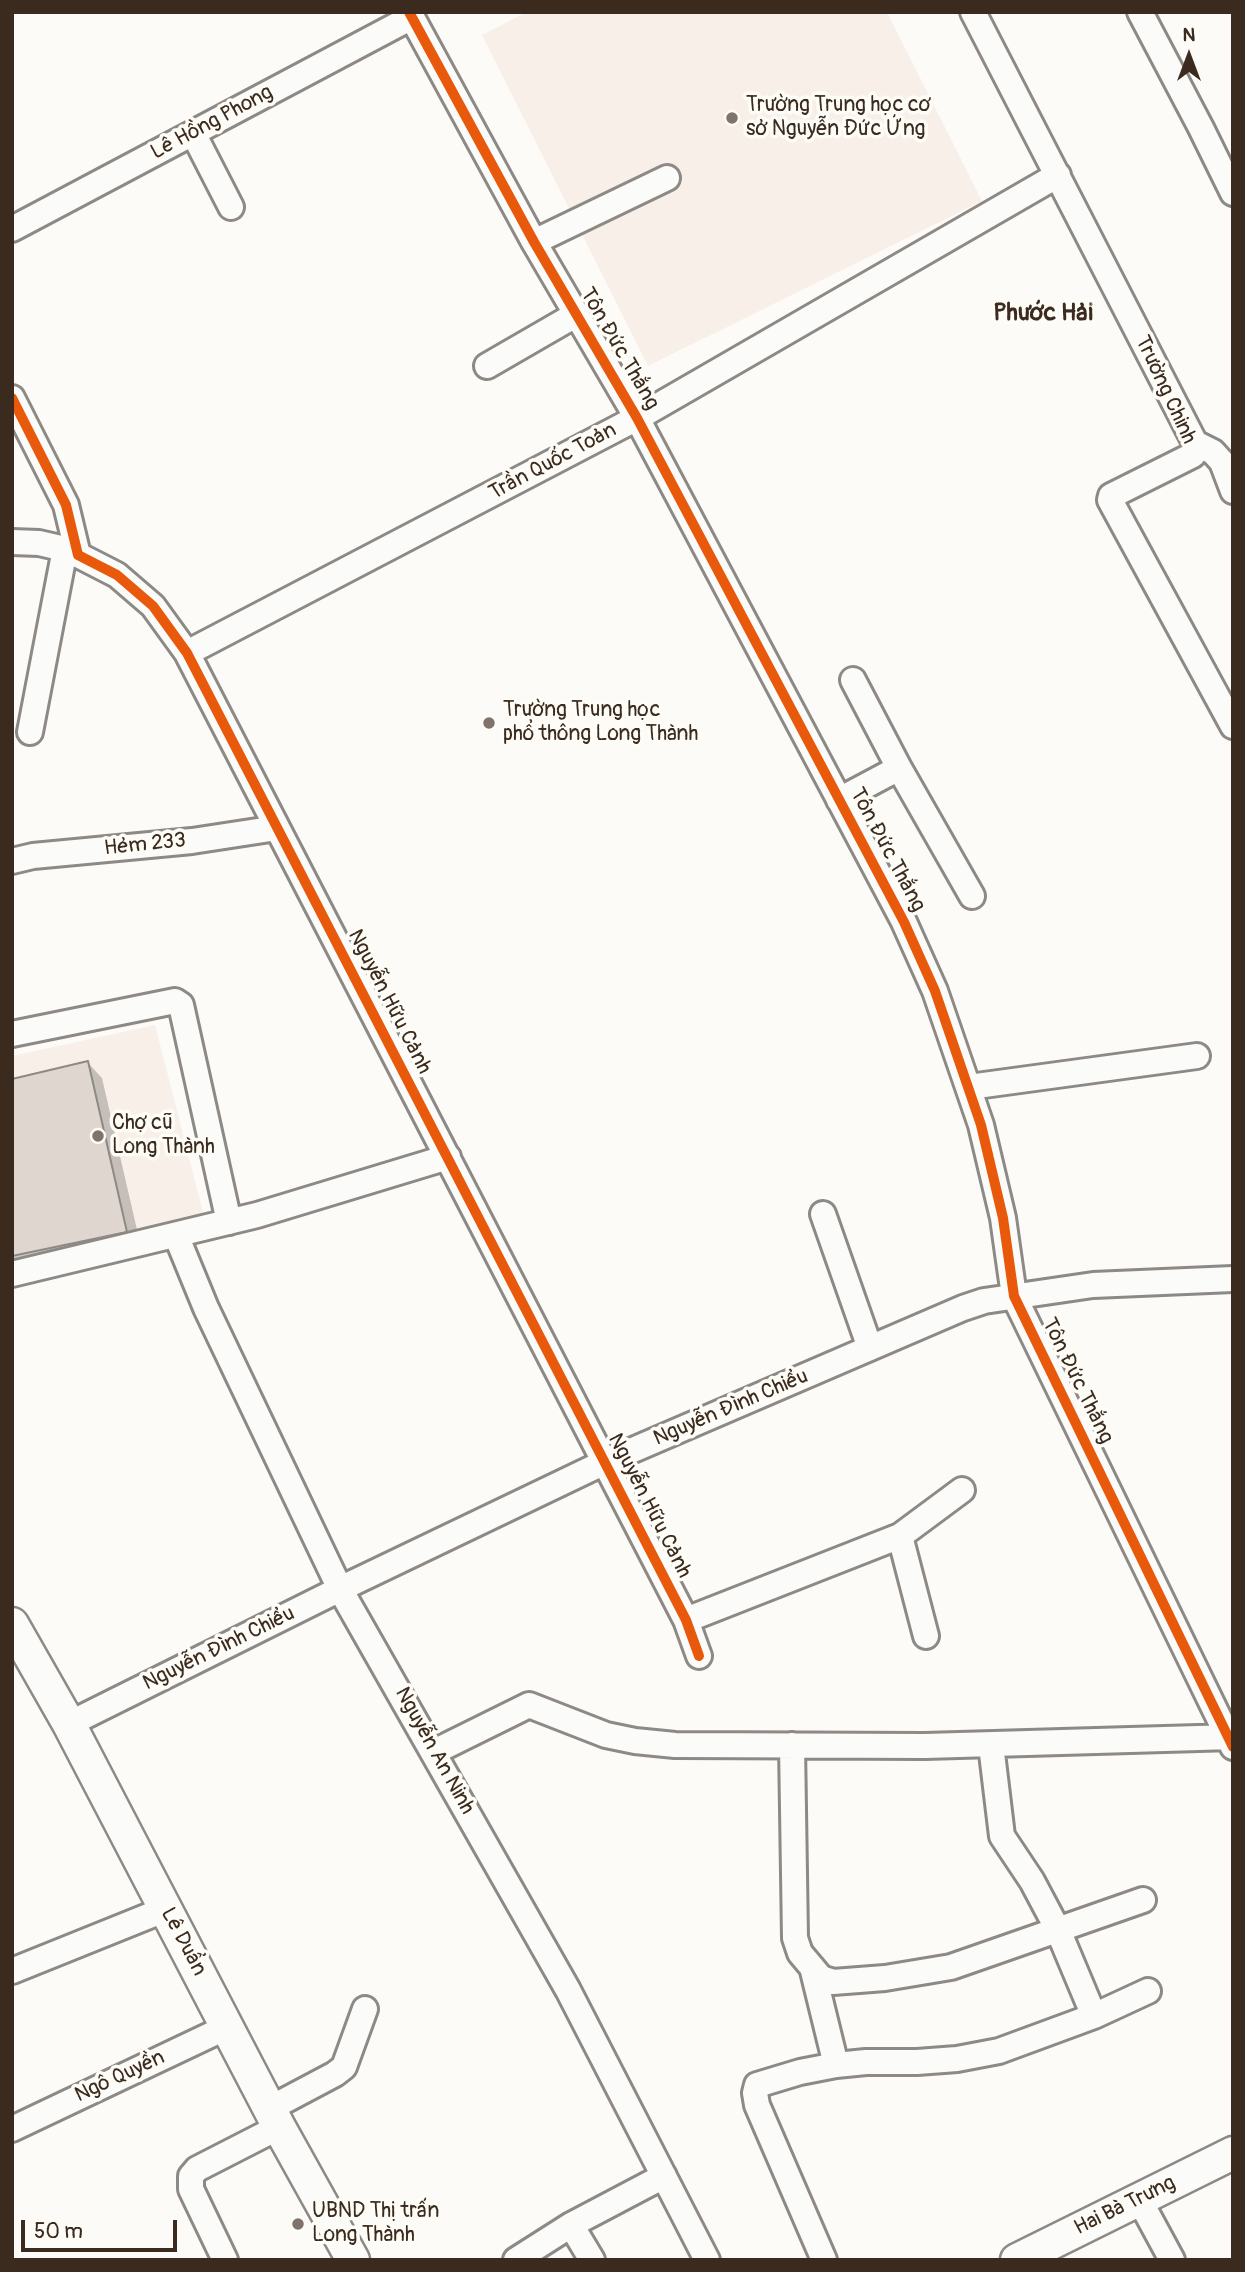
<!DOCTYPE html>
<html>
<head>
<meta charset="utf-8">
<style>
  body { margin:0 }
  #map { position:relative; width:1245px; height:2272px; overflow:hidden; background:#fcfbf8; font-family:Pangolin,sans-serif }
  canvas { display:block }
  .frame { position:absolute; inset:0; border:14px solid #3b2a1e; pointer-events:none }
  .north { position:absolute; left:1154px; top:21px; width:70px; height:70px; -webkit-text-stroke:5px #fdfcf7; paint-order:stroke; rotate:0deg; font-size:19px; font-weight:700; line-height:28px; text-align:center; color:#3b2a1e }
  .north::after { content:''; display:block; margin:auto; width:24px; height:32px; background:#3b2a1e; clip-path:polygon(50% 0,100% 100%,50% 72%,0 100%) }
  .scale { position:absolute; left:21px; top:2220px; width:156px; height:32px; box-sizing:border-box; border:4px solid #3b2a1e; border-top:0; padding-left:9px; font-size:21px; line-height:24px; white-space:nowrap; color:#3b2a1e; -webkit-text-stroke:5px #fdfcf7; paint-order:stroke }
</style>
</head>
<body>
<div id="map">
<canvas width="1245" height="2272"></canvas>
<div class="frame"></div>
<div class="north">N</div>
<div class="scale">50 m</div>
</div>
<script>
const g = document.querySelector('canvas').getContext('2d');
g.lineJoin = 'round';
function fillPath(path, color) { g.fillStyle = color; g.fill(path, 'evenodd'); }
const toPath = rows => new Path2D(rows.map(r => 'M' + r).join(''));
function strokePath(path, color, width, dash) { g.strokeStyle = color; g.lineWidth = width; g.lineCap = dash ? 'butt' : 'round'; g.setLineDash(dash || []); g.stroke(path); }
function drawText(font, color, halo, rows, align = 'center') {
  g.font = font + ' Pangolin,sans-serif'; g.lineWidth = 7; g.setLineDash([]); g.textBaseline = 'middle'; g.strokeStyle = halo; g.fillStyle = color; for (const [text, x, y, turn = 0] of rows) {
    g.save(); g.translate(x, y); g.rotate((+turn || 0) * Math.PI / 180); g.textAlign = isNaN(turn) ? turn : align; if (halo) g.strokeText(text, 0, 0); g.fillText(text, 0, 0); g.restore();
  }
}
fillPath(toPath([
  [527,12,887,12,982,201,648,366,482,35],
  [155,1025,204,1216,12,1256,12,1056]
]), '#f8efe8');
fillPath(toPath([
  [88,1063,102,1078,141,1247,12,1273,12,1081]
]), '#0003');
const building = toPath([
  [88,1061,127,1232,12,1256,12,1079,88,1061]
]);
fillPath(building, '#e0d6d0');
strokePath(building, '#8d8985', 2);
const minor = toPath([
  [409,12,534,242,637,418,904,922,935,991,981,1125,1003,1218,1014,1296,1233,1747],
  [973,12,1195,443,1195,450,1193,455,1111,496,1110,500,1233,726],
  [1140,12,1201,128,1233,193],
  [193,133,231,207],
  [12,229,412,17],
  [534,242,667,178],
  [487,366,577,314],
  [12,398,66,505,78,555,117,575,153,606,187,653,686,1620,699,1656],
  [1195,443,1213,452,1222,462,1233,491],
  [12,542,39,543,65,549,77,555],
  [187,653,637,418,1058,175],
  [853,680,899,768],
  [30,732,65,549],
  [839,800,899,768,972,896],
  [12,861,33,856,192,841,277,828],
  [12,1034,175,1001,181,1005,229,1222],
  [969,1087,1197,1056],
  [823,1214,870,1348],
  [176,1235,206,1308,340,1589,568,1990,707,2260],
  [12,1274,257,1215,448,1157],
  [900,1536,926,1636],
  [686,1620,900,1536,962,1490],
  [69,1724,340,1589,605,1462,963,1308,984,1301,1093,1285,1233,1279],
  [792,1745,795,1938,800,1953,821,1978,833,1982,885,1978,951,1967,1143,1900],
  [434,1752,529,1705,606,1735,635,1741,675,1745,925,1746,1233,1737],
  [812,1967,836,2065],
  [12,1971,166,1909],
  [1094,2016,1148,1991],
  [269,2109,335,2074,344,2067,365,2009],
  [12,2129,227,2027],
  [1139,2199,1172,2260],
  [571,2225,592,2260],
  [225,2260,191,2189,191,2176,197,2169,279,2127],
  [516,2260,571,2225,664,2176],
  [824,2260,757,2105,755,2093,757,2085,800,2072,836,2065,866,2062,917,2062,957,2059,999,2051,1094,2016,1058,1930,1032,1881,1002,1836,991,1745]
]);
const major = toPath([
  [12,1624,69,1724,279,2127,353,2260],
  [1017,2260,1233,2153]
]);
strokePath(minor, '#8d8985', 30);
strokePath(major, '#8d8985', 37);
strokePath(minor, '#fbfbf9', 24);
strokePath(major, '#fbfbf9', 32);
strokePath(toPath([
  [409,12,534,242,637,418,904,922,935,991,981,1125,1003,1218,1014,1296,1233,1747],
  [12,398,66,505,78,555,117,575,153,606,187,653,686,1620,699,1656]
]), '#e8590c', 10);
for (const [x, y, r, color] of [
  [732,118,7,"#7f736a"],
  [489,723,7,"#7f736a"],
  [98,1136,7,"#7f736a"],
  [298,2224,7,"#7f736a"]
]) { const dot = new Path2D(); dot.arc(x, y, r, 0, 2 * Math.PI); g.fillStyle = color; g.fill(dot); strokePath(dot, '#fdfcf7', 2.5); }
drawText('21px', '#3b2a1e', '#fdfcf7', [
  ["Trường Trung học cơ",746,106],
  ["sở Nguyễn Đức Ứng",746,130],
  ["Trường Trung học",503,711],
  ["phổ thông Long Thành",503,735],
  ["Chợ cũ",112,1124],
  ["Long Thành",112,1148],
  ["UBND Thị trấn",312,2212],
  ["Long Thành",312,2236]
], 'left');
drawText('21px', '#3b2a1e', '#fdfcf7', [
  ["Lê Hồng Phong",212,123,-28],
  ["Tôn Đức Thắng",619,349,60],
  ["Trường Chinh",1165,390,65],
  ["Trần Quốc Toản",553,462,-28],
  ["Hẻm 233",145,845,-6],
  ["Tôn Đức Thắng",887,850,62],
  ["Nguyễn Hữu Cảnh",389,1002,63],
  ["Tôn Đức Thắng",1077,1381,64],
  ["Nguyễn Đình Chiểu",731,1408,-23],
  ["Nguyễn Hữu Cảnh",649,1506,63],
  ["Nguyễn Đình Chiểu",219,1649,-26],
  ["Nguyễn An Ninh",434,1751,61],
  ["Lê Duẩn",183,1942,62],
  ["Ngô Quyền",120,2077,-25],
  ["Hai Bà Trưng",1125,2206,-26]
]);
drawText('bold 24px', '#3b2a1e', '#fdfcf7', [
  ["Phước Hải",1043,314]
]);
</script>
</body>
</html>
